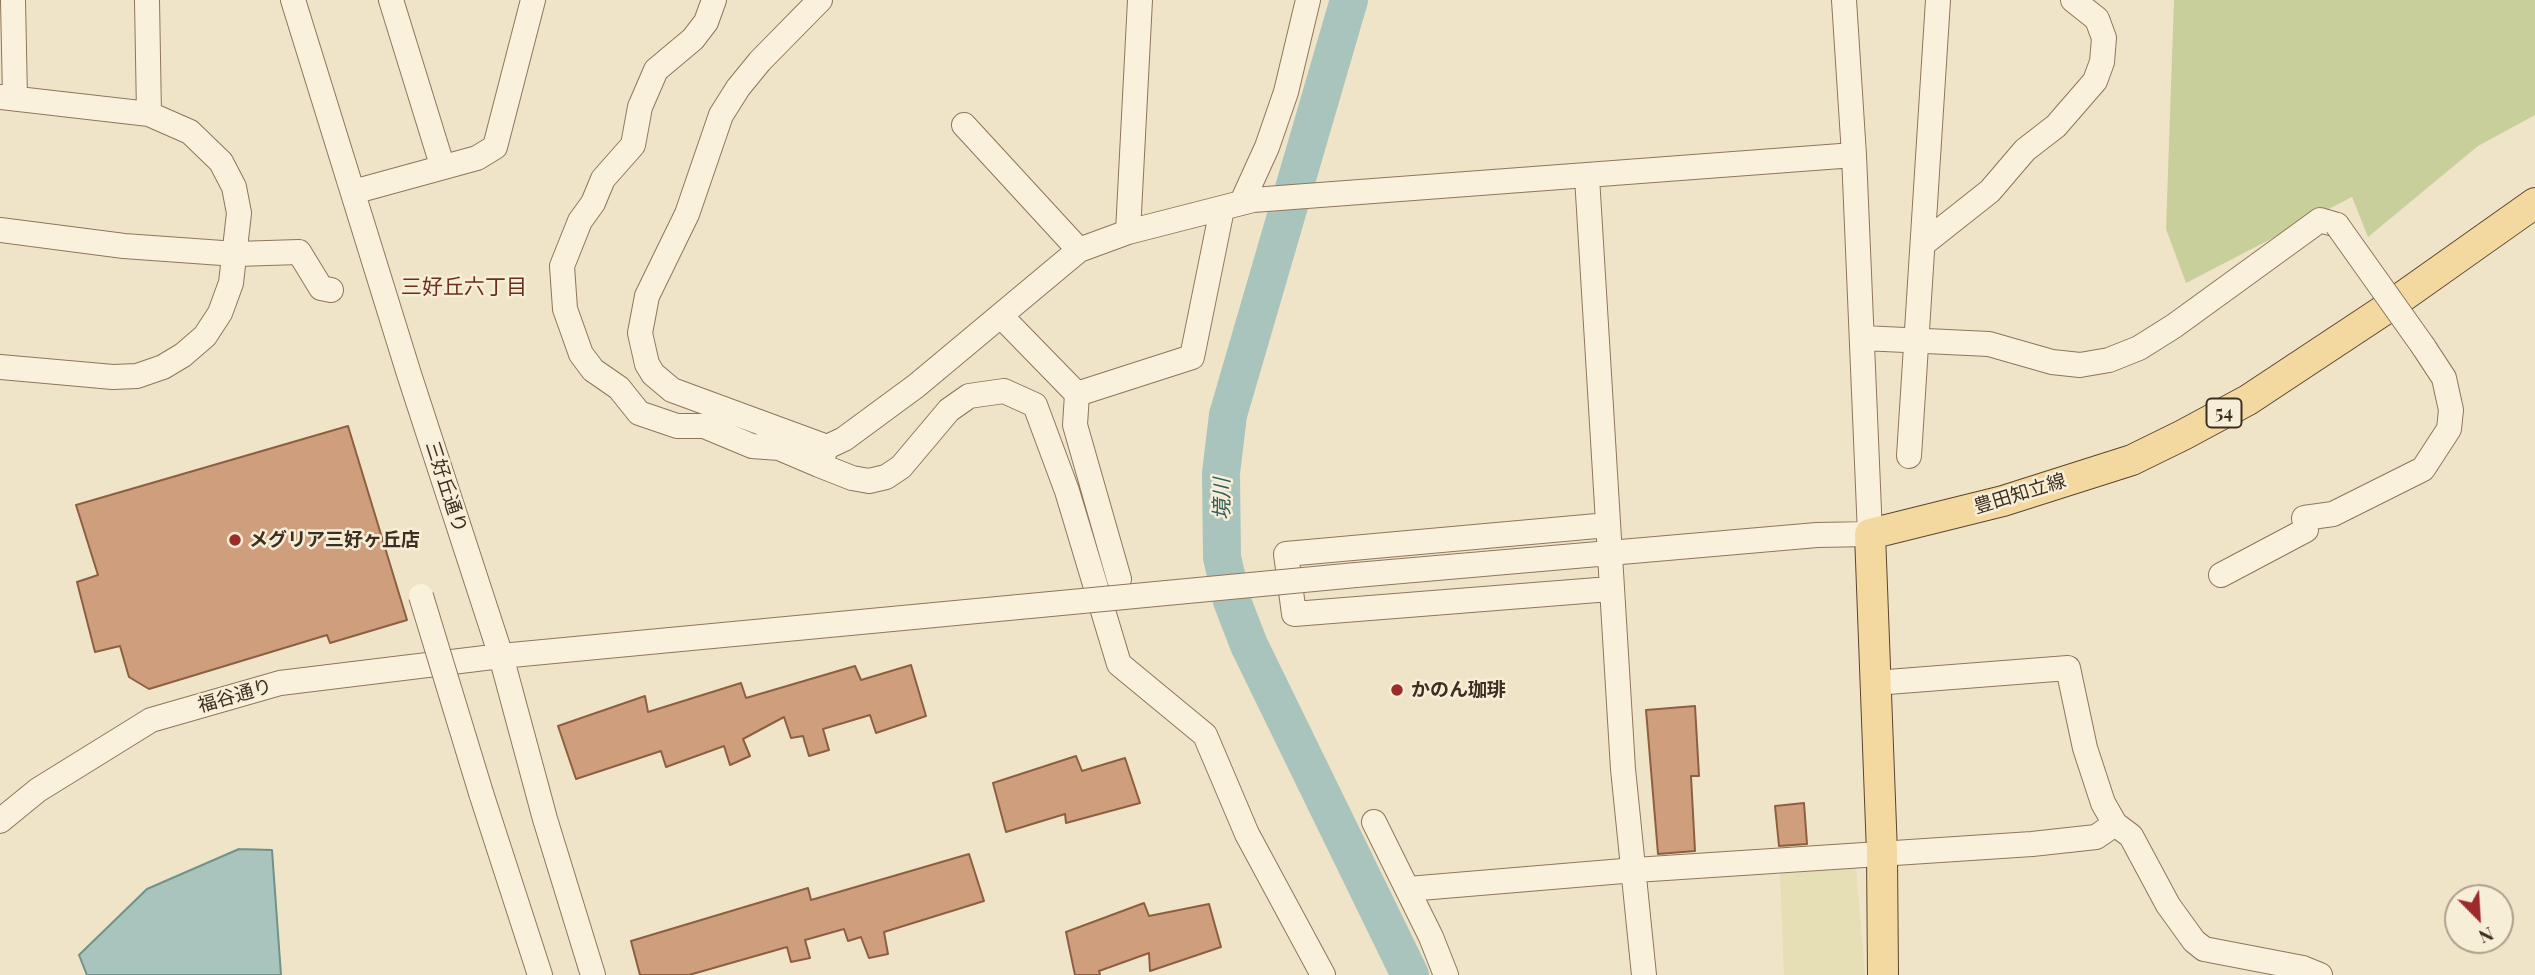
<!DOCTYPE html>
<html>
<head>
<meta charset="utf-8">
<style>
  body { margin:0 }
  #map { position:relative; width:2535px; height:975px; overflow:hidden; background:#f0e4c8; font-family:"Playfair Display",serif }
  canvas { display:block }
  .north { position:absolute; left:2444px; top:884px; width:70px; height:70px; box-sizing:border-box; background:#f7eed8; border:2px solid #ada18e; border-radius:50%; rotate:156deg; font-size:19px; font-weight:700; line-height:28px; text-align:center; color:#3d2e20 }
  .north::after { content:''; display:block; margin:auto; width:24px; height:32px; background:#9e2a2b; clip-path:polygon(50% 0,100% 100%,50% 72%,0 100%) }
</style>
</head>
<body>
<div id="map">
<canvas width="2535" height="975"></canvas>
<div class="north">N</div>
</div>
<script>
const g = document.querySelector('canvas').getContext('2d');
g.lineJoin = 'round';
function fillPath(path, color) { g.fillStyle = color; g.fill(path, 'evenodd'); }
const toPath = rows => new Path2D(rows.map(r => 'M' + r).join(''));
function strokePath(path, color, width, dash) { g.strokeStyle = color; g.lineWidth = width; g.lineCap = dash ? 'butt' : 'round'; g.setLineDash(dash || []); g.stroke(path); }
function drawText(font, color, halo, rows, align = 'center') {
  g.font = font + ' "Playfair Display","Noto Sans JP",serif'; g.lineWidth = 5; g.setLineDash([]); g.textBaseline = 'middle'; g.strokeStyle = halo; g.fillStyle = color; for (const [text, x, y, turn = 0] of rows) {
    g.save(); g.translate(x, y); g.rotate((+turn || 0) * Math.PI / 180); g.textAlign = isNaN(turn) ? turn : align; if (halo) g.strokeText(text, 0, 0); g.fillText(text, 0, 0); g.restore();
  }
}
fillPath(toPath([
  [1856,867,1865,975,1784,975,1780,874]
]), '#e6deb5');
fillPath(toPath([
  [2174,0,2535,0,2535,115,2478,146,2368,237,2352,197,2186,283,2166,229]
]), '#c9cf9b');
const water = toPath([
  [239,849,272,850,281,975,87,975,79,955,147,889,239,849]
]);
fillPath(water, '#a9c4bc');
strokePath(water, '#6f938a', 2);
strokePath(toPath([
  [1349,0,1228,415,1221,473,1222,557,1232,601,1249,645,1410,975]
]), '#a9c4bc', 38);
const building = toPath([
  [348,426,407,620,330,643,327,635,149,689,129,677,120,646,95,652,77,582,98,575,76,505,348,426],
  [911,665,926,716,876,733,870,715,823,729,829,750,809,756,803,736,791,738,784,717,743,739,750,756,730,765,724,746,666,767,661,751,576,779,558,726,645,696,648,712,741,683,746,698,855,666,861,680,911,665],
  [1695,706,1699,776,1691,776,1695,851,1658,854,1646,710,1695,706],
  [1076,756,1082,771,1125,758,1140,803,1066,823,1065,814,1006,832,993,783,1076,756],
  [1804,803,1807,844,1779,846,1775,806,1804,803],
  [969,854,984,901,884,932,888,954,869,958,861,937,848,941,844,929,805,940,810,958,791,962,787,947,689,975,640,975,631,941,808,888,811,900,969,854],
  [1144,903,1149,916,1209,904,1221,947,1150,971,1149,953,1099,971,1100,975,1075,975,1066,932,1144,903]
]);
fillPath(building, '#cf9f7d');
strokePath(building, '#8d5f41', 2);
const minor = toPath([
  [13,0,15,98],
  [147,0,149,114],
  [293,0,409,374,501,656,545,819,593,975],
  [391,0,442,165],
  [714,0,706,22,693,39,656,70,640,107,633,145,603,179,593,203,580,221,562,266,565,309,581,354,593,370,619,388,639,413,677,426,704,426,752,446,779,448,819,465],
  [820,0,760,61,738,88,721,115,687,214,647,296,640,333,647,364,653,374,672,390,827,447,844,439,916,386,1079,250,1128,232,1253,200,1854,155],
  [0,97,149,114,190,132,221,162,234,187,239,213,231,283,220,313,205,336,183,355,163,367,137,376,113,377,0,367],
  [964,125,1079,250],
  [1587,177,1623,769,1644,975],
  [353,192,477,158,495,147,533,0],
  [1242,202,1267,147,1286,92,1308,0],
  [0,230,124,246,236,254,299,252,321,288,331,290],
  [1128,232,1140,0],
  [1923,244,1990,191,2025,150,2056,126,2095,81,2102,62,2104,38,2097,19,2073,0],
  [1001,316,1077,394,1075,425,1119,579],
  [1863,338,1989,344,2052,362,2080,365,2109,360,2139,348,2174,326,2320,220,2337,225],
  [1077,394,1192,357,1222,209],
  [827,447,819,465,852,478,869,481,886,477,901,467,949,410,969,396,1004,391,1035,405,1067,491,1119,664,1205,735,1247,834,1323,975],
  [1909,456,1938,0],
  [1608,525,1286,554,1294,614,1610,589],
  [1356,575,1817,535,1870,534,1854,155,1844,0],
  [2221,575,2306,530,2304,518,2333,514,2423,469,2449,429,2451,410,2444,378,2423,346],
  [1875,683,2068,668,2085,748,2103,803,2115,824,2131,836,2168,905,2194,941,2204,949,2303,968,2320,975],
  [481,793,540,975],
  [0,821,38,790,151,720,280,683,501,656,1019,607],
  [1374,822,1431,937,1446,975],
  [1408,889,1635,870,2032,844,2096,837,2115,824]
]);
const major = toPath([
  [1883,975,1882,853,1870,534,2003,501,2132,460,2183,435,2248,400,2381,312,2535,203]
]);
strokePath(minor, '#8d765c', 26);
strokePath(major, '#5b4430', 32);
strokePath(minor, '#faf1dc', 24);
strokePath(major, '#f3d9a0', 30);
const minorBridge = toPath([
  [2337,225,2423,346],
  [421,596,481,793],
  [1019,607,1356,575]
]);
strokePath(minorBridge, '#8d765c', 26, []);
strokePath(minorBridge, '#faf1dc', 24);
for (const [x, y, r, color] of [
  [235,540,7,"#9e2a2b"],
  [1397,690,7,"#9e2a2b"]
]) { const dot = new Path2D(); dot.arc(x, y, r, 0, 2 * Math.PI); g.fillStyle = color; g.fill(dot); strokePath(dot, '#f7eed8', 2.5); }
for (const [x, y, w] of [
  [2224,413,35]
]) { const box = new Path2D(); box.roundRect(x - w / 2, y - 14.5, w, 29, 5); g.fillStyle = '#f7eed8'; g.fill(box); strokePath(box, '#3d2e20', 2); }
drawText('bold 18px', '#3d2e20', null, [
  ["54",2224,413]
]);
drawText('19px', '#3d2e20', '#f7eed8', [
  ["三好丘通り",446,487,72],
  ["豊田知立線",2020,494,-17],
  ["福谷通り",235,696,-16]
]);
drawText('bold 19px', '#3d2e20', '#f7eed8', [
  ["メグリア三好ヶ丘店",249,540],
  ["かのん珈琲",1411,690]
], 'left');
drawText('21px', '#6b2e1e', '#f7eed8', [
  ["三好丘六丁目",464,287]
]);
drawText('italic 21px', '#2f5d5a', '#f7eed8', [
  ["境川",1222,499,-90]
]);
</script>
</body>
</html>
